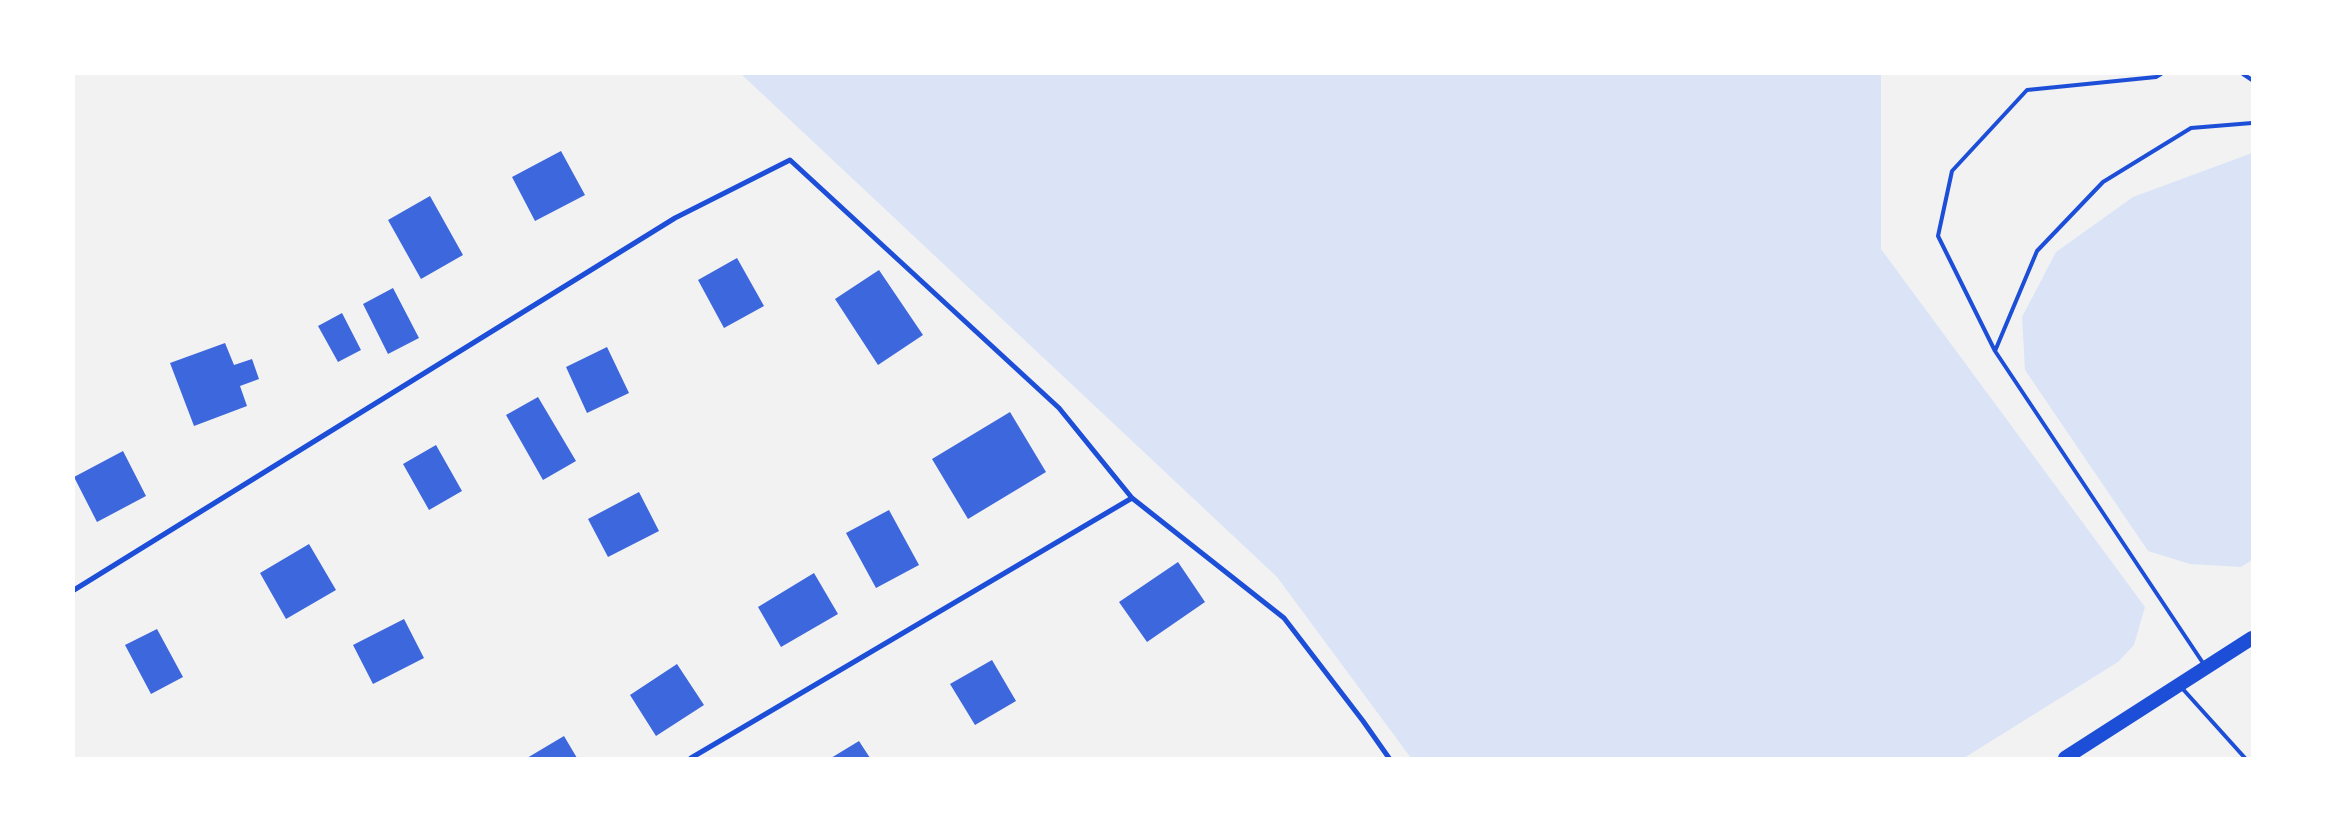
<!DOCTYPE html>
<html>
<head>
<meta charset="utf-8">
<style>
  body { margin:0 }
  #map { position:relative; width:2326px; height:832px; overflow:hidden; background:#f2f2f2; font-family:"DM Sans",sans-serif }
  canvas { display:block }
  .frame { position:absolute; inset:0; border:75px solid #fff; pointer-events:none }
</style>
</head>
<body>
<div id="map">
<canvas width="2326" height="832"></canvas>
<div class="frame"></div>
</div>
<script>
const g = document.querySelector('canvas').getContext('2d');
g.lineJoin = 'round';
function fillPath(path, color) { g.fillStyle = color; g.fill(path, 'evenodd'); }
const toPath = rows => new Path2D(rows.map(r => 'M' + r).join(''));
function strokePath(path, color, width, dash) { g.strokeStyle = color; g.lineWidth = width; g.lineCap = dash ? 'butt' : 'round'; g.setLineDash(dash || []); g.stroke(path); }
fillPath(toPath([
  [741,74,1881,74,1881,249,2145,607,2134,645,2118,662,1964,758,1411,758,1277,577],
  [2252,153,2252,560,2241,567,2190,564,2148,551,2025,370,2022,317,2056,252,2133,197]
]), '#dbe4f7');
fillPath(toPath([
  [561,151,585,195,535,221,512,177],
  [430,196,463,255,421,279,388,220],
  [737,258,764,306,724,328,698,280],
  [879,270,923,335,878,365,835,299],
  [393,288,419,338,388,354,363,304],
  [342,313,361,350,338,362,318,326],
  [225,343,234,365,252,359,259,379,240,386,247,406,194,426,170,363],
  [607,347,629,393,587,413,566,367],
  [538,397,576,461,543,480,506,415],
  [1010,412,1046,472,968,519,932,459],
  [436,445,462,491,429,510,403,464],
  [123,451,146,496,97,522,74,477],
  [639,492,659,531,608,557,588,519],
  [889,510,919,565,876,588,846,533],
  [309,544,336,590,286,619,260,573],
  [1178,562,1205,602,1147,642,1119,602],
  [814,573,838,614,781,647,758,607],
  [404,619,424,658,373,684,353,645],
  [157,629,183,677,151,694,125,645],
  [992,660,1016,701,975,725,950,684],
  [677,664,704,705,656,736,630,695],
  [564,736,577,758,527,758],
  [859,741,870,758,831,758]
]), '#3d67dc');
strokePath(toPath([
  [2161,74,2156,77,2027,90,1952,171,1938,236,1995,351,2205,666],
  [2243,74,2252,80],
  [1995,351,2037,251,2103,182,2191,128,2252,123],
  [2181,687,2245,758]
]), '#1d4ed8', 4);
strokePath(toPath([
  [74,590,675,218,790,160,1059,408,1132,498,1284,618,1363,721,1389,758],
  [691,758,1132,498]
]), '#1d4ed8', 5);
strokePath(toPath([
  [2065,758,2252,638]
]), '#1d4ed8', 14);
</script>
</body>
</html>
